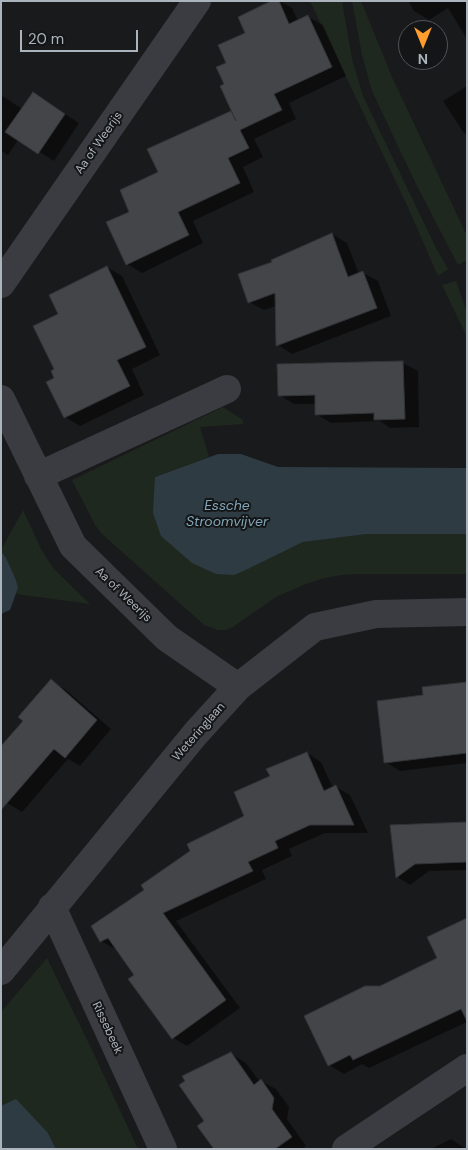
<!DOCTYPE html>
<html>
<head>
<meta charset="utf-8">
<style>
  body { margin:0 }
  #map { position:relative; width:468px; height:1150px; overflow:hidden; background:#191a1c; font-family:"DM Sans",sans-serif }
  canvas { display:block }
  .frame { position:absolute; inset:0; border:2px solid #abb3bc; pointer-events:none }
  .north { position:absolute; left:398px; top:20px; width:50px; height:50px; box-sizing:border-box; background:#141517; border:1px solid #505459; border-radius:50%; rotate:180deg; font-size:14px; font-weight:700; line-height:20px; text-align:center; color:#abb3bc }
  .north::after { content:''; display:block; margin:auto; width:18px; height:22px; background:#ff9d2e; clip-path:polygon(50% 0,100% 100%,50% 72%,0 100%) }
  .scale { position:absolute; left:20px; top:30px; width:118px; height:22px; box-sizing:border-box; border:2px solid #abb3bc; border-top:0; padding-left:6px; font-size:15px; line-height:18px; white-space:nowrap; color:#abb3bc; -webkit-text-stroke:4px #141517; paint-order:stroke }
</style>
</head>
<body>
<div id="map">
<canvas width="468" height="1150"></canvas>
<div class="frame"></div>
<div class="north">N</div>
<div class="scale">20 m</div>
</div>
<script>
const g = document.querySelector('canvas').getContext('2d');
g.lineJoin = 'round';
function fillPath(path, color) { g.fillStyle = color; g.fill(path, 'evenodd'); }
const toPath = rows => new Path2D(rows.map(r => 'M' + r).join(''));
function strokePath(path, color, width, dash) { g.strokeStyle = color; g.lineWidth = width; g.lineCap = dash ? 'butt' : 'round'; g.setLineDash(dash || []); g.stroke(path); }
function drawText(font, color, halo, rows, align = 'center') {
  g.font = font + ' "DM Sans",sans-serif'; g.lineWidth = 4; g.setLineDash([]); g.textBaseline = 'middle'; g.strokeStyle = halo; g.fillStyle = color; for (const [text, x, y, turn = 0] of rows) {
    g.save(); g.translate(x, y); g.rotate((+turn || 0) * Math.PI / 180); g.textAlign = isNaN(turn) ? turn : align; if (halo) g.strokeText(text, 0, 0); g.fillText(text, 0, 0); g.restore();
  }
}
fillPath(toPath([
  [310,1,342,1,352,59,363,96,436,248,448,269,438,276,406,203],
  [352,1,361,1,392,77,467,236,467,260,458,265,415,182,372,91,362,55],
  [456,281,467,312,467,337,442,285],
  [223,407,243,420,243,424,200,427,209,457,155,477,250,568,303,542,367,534,467,534,467,574,359,574,342,575,325,578,308,583,276,597,233,627,226,630,218,630,204,625,102,534,95,525,72,480],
  [23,510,41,549,53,568,90,604,16,594,18,588,16,580,1,550],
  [47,958,92,1050,138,1149,56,1149,48,1133,1,1106,1,1012]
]), '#1f281f');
fillPath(toPath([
  [218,454,241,454,278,467,467,468,467,534,367,534,303,542,250,568,234,575,216,574,192,563,161,536,153,513,155,477],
  [1,551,6,558,16,580,18,588,10,610,1,614],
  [16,1099,48,1133,56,1149,1,1149,1,1106]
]), '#2e3b42');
fillPath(toPath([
  [274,1,280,1,292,8,298,21,308,17,323,25,346,76,289,103,296,119,254,139,263,157,243,167,254,192,193,221,203,243,142,273,127,264,131,212,159,173,231,112,234,114,226,84,227,63,247,33],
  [408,1,467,1,467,39,448,8,429,20,414,11],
  [467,86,467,135,463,132,443,101],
  [33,93,79,123,54,161,19,139,8,155,1,151,1,95,22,109],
  [332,234,347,243,359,274,363,273,378,281,391,316,292,354,278,345,276,306,264,310,249,302,274,263],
  [107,267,122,276,160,355,132,369,144,395,80,426,65,417,56,378,60,314],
  [403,363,418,371,419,427,390,428,380,421,331,423,316,414,316,404,294,404,279,395],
  [51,681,66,690,111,729,80,766,68,759,22,812,7,803,24,721],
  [467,683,467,763,400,771,385,762,425,696],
  [307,753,321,762,333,788,336,787,350,795,368,833,325,833,289,849,292,856,262,870,266,879,176,921,240,1008,187,1046,173,1038,136,975,117,948,115,949,101,941,245,817,272,777],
  [467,823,467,870,429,871,410,885,397,877],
  [467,919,467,1022,369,1068,362,1064,344,1074,329,1065,380,987,439,959],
  [231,1054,246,1063,260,1082,261,1081,276,1089,289,1107,287,1119,306,1146,302,1149,216,1149,206,1121],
  [451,1139,466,1149,431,1149]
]), '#0007');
const building = toPath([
  [271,1,279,1,289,24,308,15,332,67,274,94,282,110,240,130,249,148,228,158,240,183,178,212,189,235,126,265,106,222,129,212,120,190,158,172,147,149,231,111,236,121,220,86,224,84,216,67,226,63,218,45,245,33,238,17,271,1],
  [33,92,65,114,38,154,5,132,33,92],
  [332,233,348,277,363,271,377,308,276,346,275,293,248,303,238,274,272,262,271,260,332,233],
  [107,266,146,347,117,360,130,386,64,418,46,382,54,378,51,371,54,369,33,326,58,314,49,295,107,266],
  [403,361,405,419,374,420,374,413,315,415,315,395,278,396,277,364,403,361],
  [51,679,97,720,65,758,54,749,1,810,1,746,23,721,18,717,51,679],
  [467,682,467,753,384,763,377,701,423,695,422,687,467,682],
  [307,752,324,791,336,785,354,825,310,825,275,841,278,848,248,862,253,871,163,913,226,1000,172,1039,128,979,134,975,108,938,100,942,91,926,144,890,141,885,190,851,187,844,244,816,234,792,270,776,266,769,307,752],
  [467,822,467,862,415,864,396,878,390,825,467,822],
  [467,918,467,1021,461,1009,353,1060,350,1055,328,1066,304,1016,365,986,380,986,437,958,427,937,467,918],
  [231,1052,254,1085,261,1079,274,1098,272,1109,292,1137,275,1149,214,1149,197,1126,204,1121,179,1085,185,1081,182,1076,231,1052]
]);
fillPath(building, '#434549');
strokePath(building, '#333438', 1);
strokePath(toPath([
  [1,284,197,1],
  [1,399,73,546,167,638,238,687],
  [38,476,227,389],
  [52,907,163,1149],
  [1,971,196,733,238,687,315,627,376,614,467,612],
  [346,1149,467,1068]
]), '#3a3c41', 28);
drawText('12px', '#abb3bc', '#141517', [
  ["Aa of Weerijs",99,143,-55],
  ["Aa of Weerijs",123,595,44],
  ["Weteringlaan",199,732,-49],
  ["Rissebeek",107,1028,65]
]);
drawText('italic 14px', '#80a6b9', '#141517', [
  ["Essche",227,506],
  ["Stroomvijver",227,522]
]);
</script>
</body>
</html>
